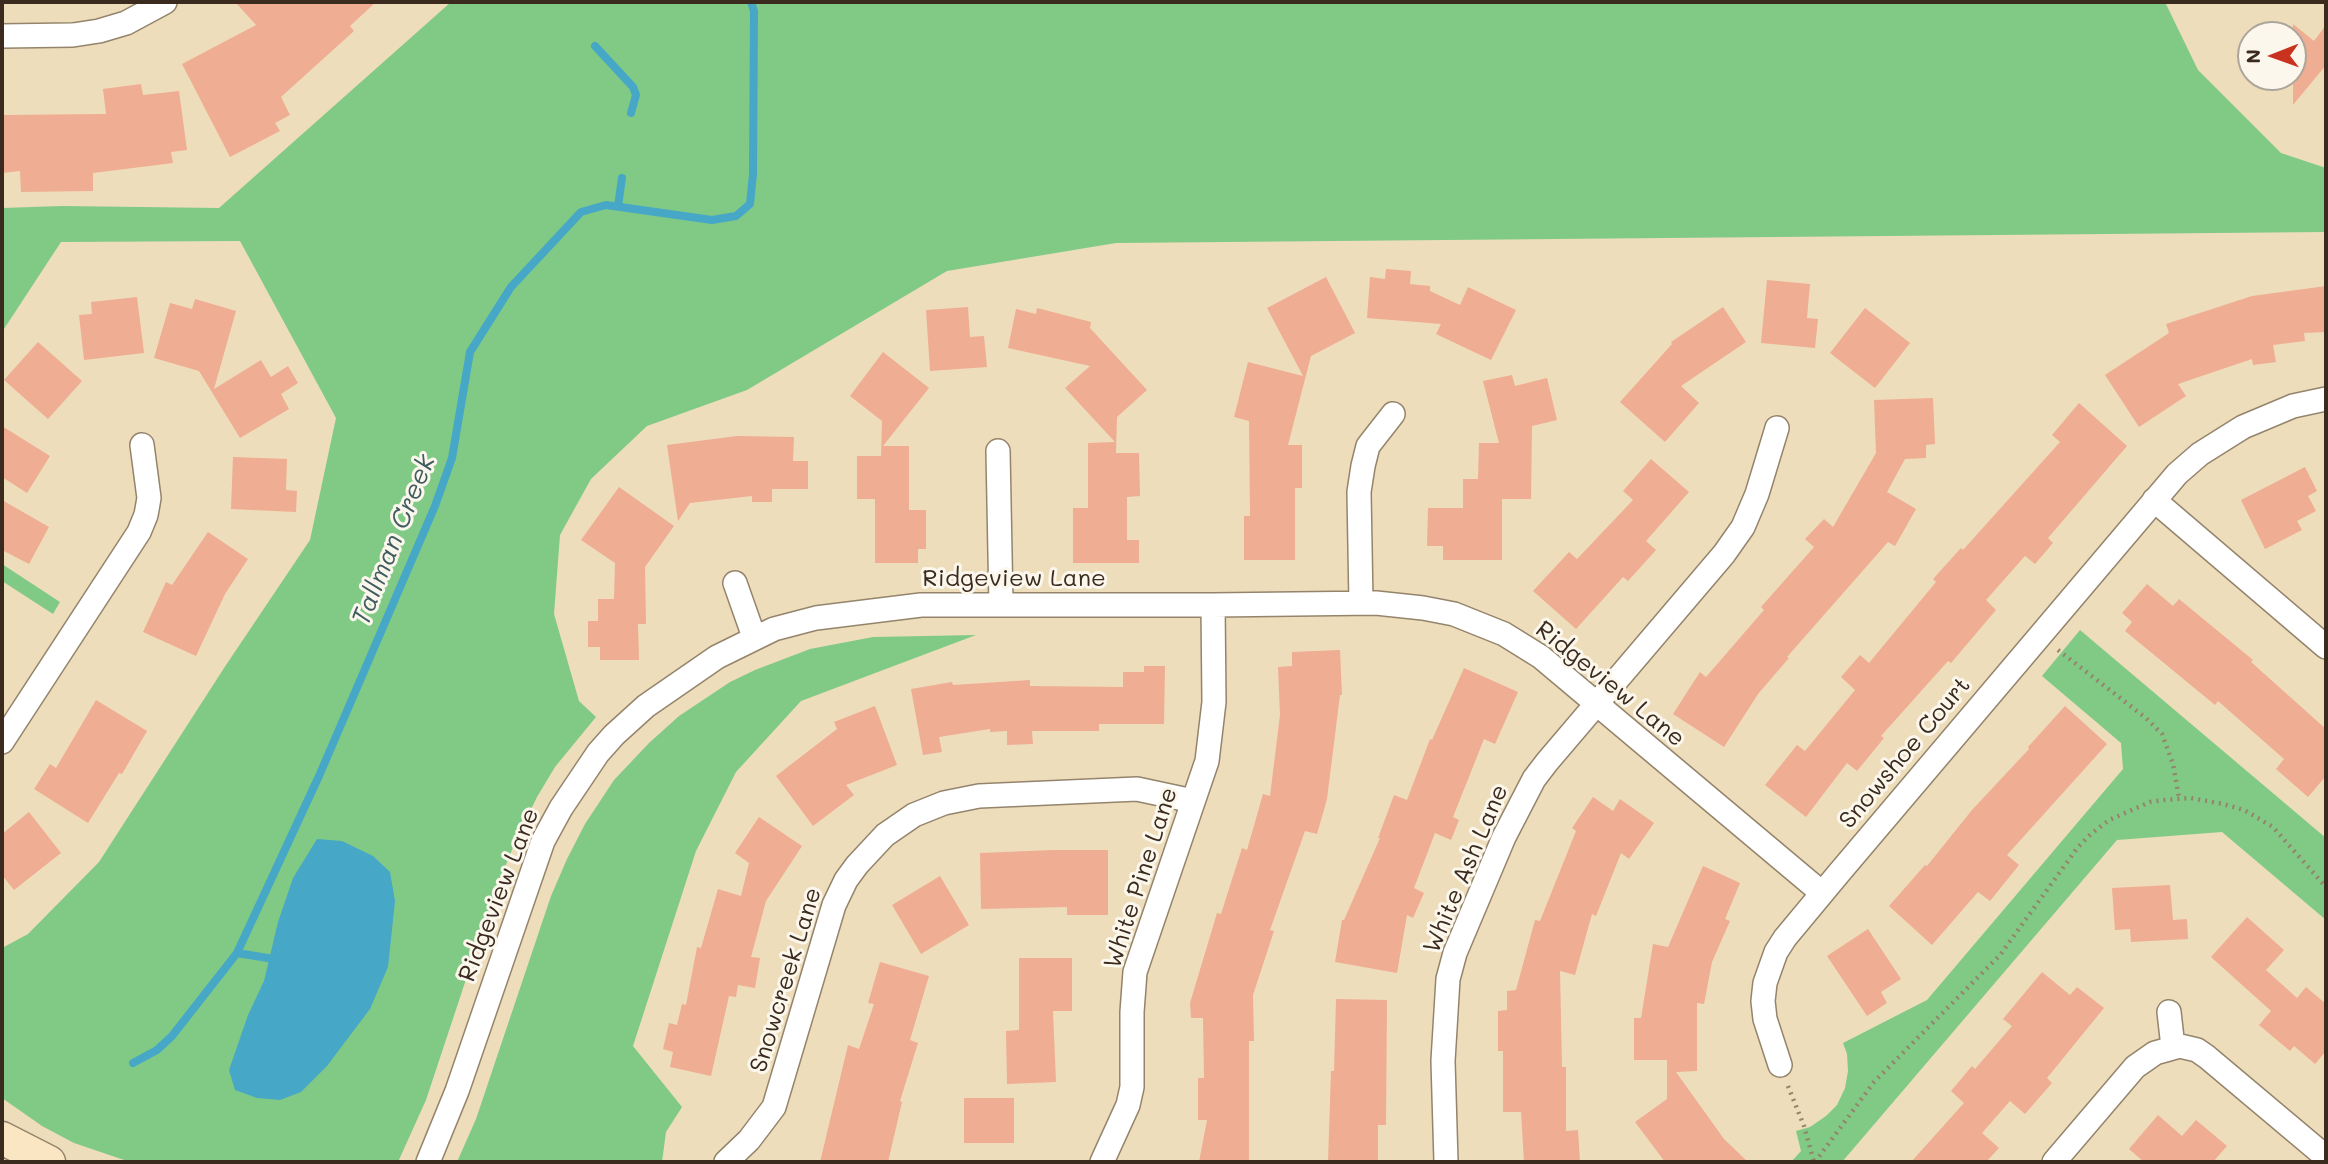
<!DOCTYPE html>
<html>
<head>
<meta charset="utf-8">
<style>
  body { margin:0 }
  #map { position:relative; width:2328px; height:1164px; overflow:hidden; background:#edb; font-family:Mali,sans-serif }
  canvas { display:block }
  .frame { position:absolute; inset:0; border:4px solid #3b2a1e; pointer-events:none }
  .north { position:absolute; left:2237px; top:21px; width:70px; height:70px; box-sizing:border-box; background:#fbf7ec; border:2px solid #aea59a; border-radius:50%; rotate:269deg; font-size:19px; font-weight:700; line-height:28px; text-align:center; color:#3b2a1e }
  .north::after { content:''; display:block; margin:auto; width:24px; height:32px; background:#c8321e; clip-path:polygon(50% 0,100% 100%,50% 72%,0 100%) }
</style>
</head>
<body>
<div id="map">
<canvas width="2328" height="1164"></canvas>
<div class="frame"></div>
<div class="north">N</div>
</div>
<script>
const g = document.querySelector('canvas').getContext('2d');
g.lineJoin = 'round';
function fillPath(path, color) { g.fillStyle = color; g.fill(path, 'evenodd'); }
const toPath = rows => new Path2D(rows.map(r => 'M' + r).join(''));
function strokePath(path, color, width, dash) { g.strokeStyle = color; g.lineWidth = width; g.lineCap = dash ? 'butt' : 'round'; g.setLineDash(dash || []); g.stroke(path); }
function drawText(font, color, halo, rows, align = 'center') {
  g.font = font + ' Mali,sans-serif'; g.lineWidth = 6; g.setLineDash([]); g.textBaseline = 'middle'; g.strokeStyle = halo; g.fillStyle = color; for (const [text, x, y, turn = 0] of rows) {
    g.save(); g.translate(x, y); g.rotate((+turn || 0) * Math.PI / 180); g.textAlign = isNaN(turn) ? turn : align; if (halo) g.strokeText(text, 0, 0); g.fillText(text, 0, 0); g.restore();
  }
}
fillPath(toPath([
  [451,2,2165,2,2198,70,2281,153,2326,168,2326,232,1116,243,947,271,747,390,647,426,591,479,560,535,554,614,579,701,596,717,555,767,537,797,516,840,496,889,426,1100,398,1162,130,1162,74,1143,42,1126,2,1098,2,948,28,934,99,862,226,665,310,540,336,418,240,241,61,242,2,332,2,208,62,206,219,208],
  [2,564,60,602,53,614,2,581],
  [2080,630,2326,838,2326,920,2222,832,2117,840,1842,1162,1791,1162,1801,1151,1796,1131,1810,1127,1826,1116,1837,1105,1845,1088,1848,1071,1847,1054,1843,1043,1927,1000,2123,769,2121,743,2042,676],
  [976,635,801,701,736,772,696,851,633,1046,682,1107,666,1132,662,1162,457,1162,476,1119,551,896,567,859,585,824,614,780,649,743,679,716,730,682,755,670,810,649,873,637]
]), '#81ca86');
fillPath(toPath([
  [317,839,342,841,373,856,390,872,395,901,388,967,370,1009,327,1066,301,1092,280,1100,257,1098,235,1090,229,1070,248,1015,264,981,278,922,293,878]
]), '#47a7c6');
strokePath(toPath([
  [595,46,633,87,636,95,631,113],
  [618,206,622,178],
  [237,953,280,960],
  [133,1063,157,1050,172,1036,237,953,319,776,435,506,452,458,470,352,511,287,581,212,606,205,712,220,736,216,750,204,753,174,754,11,751,2]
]), '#47a7c6', 8);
fillPath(toPath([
  [235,2,376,2,350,26,354,31,281,97,290,115,275,123,280,131,230,157,182,64,256,25],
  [2293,24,2314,41,2326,25,2326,65,2293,105],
  [141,84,143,95,179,91,187,150,171,152,173,163,93,173,93,191,21,192,20,171,2,173,2,115,106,114,103,89],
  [1386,269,1411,271,1410,284,1430,286,1430,291,1460,305,1468,287,1516,310,1491,360,1436,334,1441,324,1367,318,1370,277,1385,279],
  [1326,277,1355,333,1311,356,1288,445,1302,445,1302,488,1295,488,1295,560,1244,560,1244,516,1250,516,1249,421,1234,417,1248,362,1303,376,1267,308],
  [1767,280,1810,284,1807,318,1818,319,1815,348,1761,343],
  [2326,286,2326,332,2304,333,2305,341,2273,345,2276,362,2253,365,2252,359,2178,384,2186,396,2139,427,2105,375,2169,333,2166,324,2252,296],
  [137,297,144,353,84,360,79,315,92,314,91,302],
  [195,299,236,311,214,389,261,360,271,377,288,366,298,383,281,394,289,409,240,438,199,371,154,358,170,303,192,309],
  [968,307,970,337,984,336,987,367,930,371,926,310],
  [1723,307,1746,342,1681,386,1699,403,1665,442,1620,402,1672,344,1671,342],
  [1037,308,1091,322,1090,328,1147,390,1117,417,1116,453,1139,453,1140,496,1127,497,1127,540,1139,540,1139,563,1073,563,1073,508,1088,508,1088,443,1115,442,1065,388,1090,366,1008,348,1016,309,1036,314],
  [1865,308,1910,343,1875,388,1830,353],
  [38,342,82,381,48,419,4,380],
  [883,352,929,388,883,446,909,446,909,510,926,510,926,549,918,549,918,563,875,563,875,499,857,499,857,456,881,456,882,421,850,396],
  [1512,375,1515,386,1547,378,1557,420,1532,426,1531,499,1502,499,1502,560,1443,560,1443,546,1427,546,1428,508,1463,508,1463,479,1478,479,1479,443,1499,443,1483,381],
  [1933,398,1935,444,1926,445,1926,458,1905,459,1887,492,1916,509,1895,546,1888,542,1787,657,1789,658,1758,694,1724,747,1673,714,1700,672,1706,677,1764,610,1761,607,1814,547,1805,539,1824,519,1833,527,1876,453,1874,400],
  [2079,403,2127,446,2048,538,2053,543,2035,564,2025,556,1986,600,1996,610,1951,663,1948,661,1881,736,1884,738,1857,771,1847,763,1806,817,1765,785,1797,745,1805,751,1855,690,1841,677,1860,655,1869,663,1936,582,1933,579,1961,548,1963,550,2060,442,2052,435],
  [2,426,50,456,27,493,2,477],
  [737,436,794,437,793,461,808,461,808,489,772,489,772,502,752,502,752,496,690,503,678,521,667,445],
  [233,457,287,459,286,490,297,491,296,512,231,509],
  [1651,459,1689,492,1646,541,1656,550,1628,581,1623,577,1576,629,1533,591,1569,552,1577,559,1633,500,1623,491],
  [2305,467,2317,491,2308,496,2316,511,2297,521,2302,530,2265,549,2241,500],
  [619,487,674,526,645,567,646,624,638,624,639,660,600,660,600,647,588,647,588,621,598,621,598,599,614,599,615,563,581,540],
  [2,500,49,527,29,564,2,550],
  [208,532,248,559,225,594,196,656,143,632,166,582,172,585],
  [2147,584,2173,606,2179,599,2253,660,2251,662,2326,729,2326,776,2308,797,2276,769,2284,759,2218,701,2215,705,2125,631,2132,622,2122,613],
  [1340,650,1342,695,1340,695,1327,799,1317,834,1305,831,1270,930,1274,931,1253,995,1254,1041,1249,1041,1249,1162,1199,1162,1207,1120,1198,1120,1198,1078,1204,1078,1203,1018,1191,1018,1190,1003,1217,913,1221,914,1242,848,1247,850,1263,794,1270,796,1280,715,1278,667,1292,666,1292,652],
  [1144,666,1165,666,1164,724,1099,724,1099,731,1032,731,1033,744,1007,745,1007,731,990,732,990,729,939,737,942,752,923,755,911,689,952,682,953,685,1030,680,1030,686,1123,687,1123,672,1144,672],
  [1464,668,1518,692,1495,744,1484,739,1453,817,1459,820,1451,840,1435,833,1414,888,1424,893,1413,918,1407,915,1397,973,1335,962,1342,920,1344,920,1380,838,1378,838,1394,795,1407,800,1430,739,1432,740],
  [96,700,147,731,122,774,119,773,88,823,34,789,50,764,56,768],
  [875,706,897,765,846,785,854,795,813,826,776,776,837,729,834,722],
  [2065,706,2107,744,2007,855,2019,865,1990,901,1978,892,1932,945,1889,906,1925,865,1927,866,1972,810,2029,749,2028,747],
  [1593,797,1613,811,1620,799,1654,823,1629,859,1621,853,1596,916,1592,914,1575,975,1560,971,1562,1067,1566,1067,1566,1131,1578,1130,1580,1162,1524,1162,1521,1112,1503,1112,1503,1051,1498,1051,1498,1011,1507,1010,1507,991,1516,990,1535,920,1540,921,1576,831,1572,828],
  [29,812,61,853,14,890,2,875,2,834],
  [759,817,802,846,766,901,751,957,760,958,755,988,738,985,736,997,729,996,711,1076,670,1067,673,1052,663,1049,669,1023,677,1025,682,1004,686,1005,697,947,701,948,718,889,741,896,749,863,735,853],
  [1053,850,1108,850,1108,915,1067,915,1067,907,981,909,980,853],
  [1703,866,1740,883,1725,919,1730,921,1712,962,1704,1004,1697,1003,1697,1071,1676,1072,1724,1139,1748,1162,1665,1162,1635,1122,1667,1099,1667,1060,1634,1060,1634,1018,1641,1018,1653,944,1668,947],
  [940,876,969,925,921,954,892,905],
  [2170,885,2173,920,2187,919,2188,939,2131,942,2130,929,2115,930,2112,888],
  [2247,917,2284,950,2266,970,2297,998,2306,987,2326,1004,2326,1051,2315,1064,2294,1046,2290,1051,2259,1025,2271,1011,2211,957],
  [1868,929,1901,979,1881,992,1887,1003,1867,1016,1827,956],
  [1019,958,1072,958,1072,1011,1053,1011,1056,1082,1007,1084,1006,1031,1019,1030],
  [880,962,929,976,910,1040,918,1043,900,1101,902,1102,888,1162,820,1162,848,1045,859,1049,874,1004,868,1003],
  [2042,972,2070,995,2077,987,2104,1008,2047,1078,2052,1083,2025,1114,2010,1101,1982,1133,1999,1148,1986,1162,1911,1162,1964,1103,1951,1091,1972,1066,1975,1069,2012,1026,2003,1019],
  [1336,999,1387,1000,1386,1125,1378,1125,1378,1162,1328,1162,1331,1071,1334,1071],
  [964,1098,1014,1098,1014,1143,964,1143],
  [2158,1115,2182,1136,2196,1120,2227,1146,2213,1162,2144,1162,2129,1149]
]), '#efad93');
const street = toPath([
  [2,36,73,35,99,31,126,23,165,2],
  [998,451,1001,605],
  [2154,500,2326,647],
  [735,583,754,637],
  [1361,603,1359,492,1363,466,1368,446,1393,414],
  [2,742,139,532,146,515,149,498,142,445],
  [2169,1012,2173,1047],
  [1780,1065,1765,1019,1763,1001,1765,983,1776,952,1785,938,1839,873,2177,474,2200,454,2243,427,2293,406,2326,399],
  [428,1162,457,1091,543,841,561,808,598,753,614,735,646,706,717,657,774,629,816,618,921,605,1213,605,1376,603,1423,608,1454,614,1504,634,1541,657,1822,893],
  [726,1162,749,1140,774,1107,834,905,846,880,857,865,885,835,914,815,944,803,979,796,1137,789,1193,801],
  [1102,1162,1128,1105,1132,1087,1132,1012,1135,972,1207,761,1214,702,1213,605],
  [1446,1162,1443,1061,1448,979,1455,953,1504,837,1534,779,1547,762,1724,554,1743,527,1757,494,1777,428],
  [2054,1162,2135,1067,2155,1053,2180,1046,2197,1050,2207,1057,2326,1157]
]);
const secondary = toPath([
  [2,1138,49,1162]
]);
strokePath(street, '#94846c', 26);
strokePath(secondary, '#94846c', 35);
strokePath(toPath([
  [2058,650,2146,718,2162,734,2173,764,2179,798],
  [1788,1086,1804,1126,1814,1162],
  [1815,1162,1874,1082,2000,955,2078,847,2091,834,2109,820,2150,802,2164,800,2191,798,2223,804,2244,810,2273,827,2326,887]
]), '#94846c', 4.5, [2, 5]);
strokePath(street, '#fff', 23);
strokePath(secondary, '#fbe6c4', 32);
drawText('24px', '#3b2a1e', '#fbf7ec', [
  ["Ridgeview Lane",1014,579],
  ["Ridgeview Lane",1610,684,39],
  ["Snowshoe Court",1905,753,-50],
  ["White Ash Lane",1466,869,-67],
  ["White Pine Lane",1141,878,-72],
  ["Ridgeview Lane",499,895,-69],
  ["Snowcreek Lane",786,980,-73]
]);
drawText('italic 26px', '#405c61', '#fbf7ec', [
  ["Tallman Creek",394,540,-68]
]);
</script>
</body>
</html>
